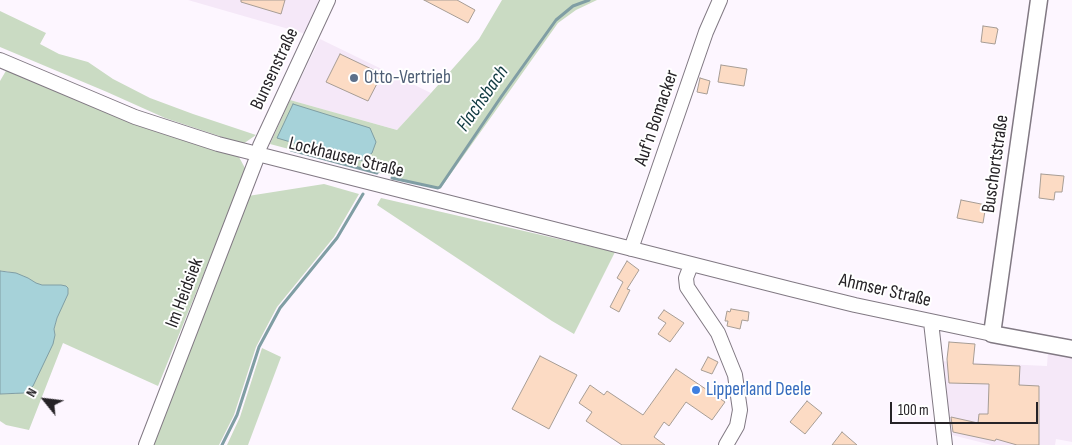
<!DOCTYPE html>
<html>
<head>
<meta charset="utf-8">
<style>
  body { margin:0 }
  #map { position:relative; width:1072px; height:445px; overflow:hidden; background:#fdf6ff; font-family:"Sofia Sans Condensed",sans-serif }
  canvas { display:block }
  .north { position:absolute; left:20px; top:375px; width:50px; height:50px; -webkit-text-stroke:4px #fff; paint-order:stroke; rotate:299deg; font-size:14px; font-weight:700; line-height:20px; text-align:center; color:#262327 }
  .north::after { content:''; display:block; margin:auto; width:18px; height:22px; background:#262327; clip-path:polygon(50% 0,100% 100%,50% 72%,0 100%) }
  .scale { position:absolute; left:890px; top:402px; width:148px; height:22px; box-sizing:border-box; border:2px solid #262327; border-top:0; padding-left:6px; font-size:15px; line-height:18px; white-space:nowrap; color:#262327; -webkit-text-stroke:4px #fff; paint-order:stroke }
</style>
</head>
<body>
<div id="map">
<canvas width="1072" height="445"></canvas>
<div class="north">N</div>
<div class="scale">100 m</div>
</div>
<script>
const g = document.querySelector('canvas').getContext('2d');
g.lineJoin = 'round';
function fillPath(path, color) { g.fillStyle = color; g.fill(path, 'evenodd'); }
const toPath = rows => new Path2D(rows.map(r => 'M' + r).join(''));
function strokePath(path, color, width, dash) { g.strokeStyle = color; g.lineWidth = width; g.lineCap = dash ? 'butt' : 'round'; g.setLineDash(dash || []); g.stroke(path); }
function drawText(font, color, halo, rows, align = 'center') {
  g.font = font + ' "Sofia Sans Condensed",sans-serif'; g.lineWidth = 4; g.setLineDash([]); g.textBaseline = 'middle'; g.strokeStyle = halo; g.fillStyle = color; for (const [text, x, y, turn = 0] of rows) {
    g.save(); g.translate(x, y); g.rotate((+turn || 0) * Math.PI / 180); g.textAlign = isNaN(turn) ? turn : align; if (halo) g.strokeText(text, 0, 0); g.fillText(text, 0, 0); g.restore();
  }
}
fillPath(toPath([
  [188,0,323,0,306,34],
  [320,39,431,93,397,130,290,100],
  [1048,351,1072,355,1072,442,1056,439,1055,445,992,445,948,434,938,361,1047,366]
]), '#f5e8f8');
fillPath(toPath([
  [502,0,597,0,576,10,558,23,440,189,270,144,290,100,397,130,431,93,479,39],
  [0,11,46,33,40,44,59,54,88,62,113,79,150,98,193,114,256,135,243,144,165,118,107,92,0,47],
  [7,69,149,127,239,157,246,170,158,386,63,343,29,430,6,425,0,421,0,394,16,394,55,335,54,329,57,318,61,285,42,285,36,284,28,278,6,271,0,271,0,81],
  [324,184,359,194,334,237,277,307,256,347,234,415,219,445,152,445,248,196],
  [381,198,615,252,574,334,552,321,377,205],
  [262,348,281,357,248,445,227,445,240,417]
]), '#cadbc3');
const water = toPath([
  [293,104,370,128,376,142,372,153,363,160,355,161,277,138,293,104],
  [0,271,16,273,28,278,36,283,42,285,61,285,66,286,68,288,68,294,57,318,54,329,55,335,53,344,33,386,24,393,0,394,0,271]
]);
fillPath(water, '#a6d2d9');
strokePath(water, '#809ea4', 1);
strokePath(toPath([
  [291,150,377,173],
  [392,178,438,188,440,187,501,97,556,20,573,6,589,0],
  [222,445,237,415,259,347,280,308,337,238,363,194]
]), '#809ea4', 3);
const building = toPath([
  [241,0,285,0,281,14,241,2,241,0],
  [424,0,457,0,475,10,468,23,424,0],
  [983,26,997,28,997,29,998,29,995,44,981,42,983,26],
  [340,54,382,74,368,101,326,82,340,54],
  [721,65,747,69,744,86,718,82,721,65],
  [700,78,710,81,707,94,697,92,700,78],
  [1041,174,1064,176,1062,192,1055,192,1054,200,1039,198,1041,174],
  [961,200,986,205,983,223,957,218,961,200],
  [627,261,639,270,627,289,630,290,619,312,610,307,623,282,617,278,627,261],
  [731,309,749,312,748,321,742,320,740,329,727,326,728,321,725,321,727,311,730,312,731,309],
  [664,310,684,323,670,342,658,334,666,323,658,318,664,310],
  [949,342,975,344,973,364,1020,366,1019,385,1039,386,1039,445,1017,445,996,439,995,441,953,432,951,417,978,423,979,414,988,414,989,384,949,383,947,359,949,342],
  [540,356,577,375,549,429,512,409,540,356],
  [708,357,718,362,712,374,701,370,708,357],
  [676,369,725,402,712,420,686,402,669,426,664,422,654,437,665,445,622,445,586,421,592,412,579,403,590,385,604,395,607,391,643,415,676,369],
  [807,401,822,413,805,434,790,422,807,401],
  [842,432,857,445,832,445,842,432]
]);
fillPath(building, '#fcdbc4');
strokePath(building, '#a79d95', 1);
const minor = toPath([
  [0,60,135,117,218,144,790,289,855,305,992,334],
  [631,249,706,32,720,0],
  [691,265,686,278,687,287,718,333,735,375,740,410,737,426,726,445],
  [931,322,945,445],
  [146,445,258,155,260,146,328,0]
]);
const major = toPath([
  [1039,0,992,334,1072,349]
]);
strokePath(minor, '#817983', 16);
strokePath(major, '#817983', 19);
strokePath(minor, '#fff', 14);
strokePath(major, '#fff', 16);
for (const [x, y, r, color] of [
  [354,78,5,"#5c6f8a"],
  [696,390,5,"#3f7fe0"]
]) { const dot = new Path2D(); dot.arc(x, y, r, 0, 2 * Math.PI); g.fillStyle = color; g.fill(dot); strokePath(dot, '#fff', 2); }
drawText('19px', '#262327', '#fff', [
  ["Bunsenstraße",275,69,-65],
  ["Auf'n Bomacker",657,118,-71],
  ["Lockhauser Straße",346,158,14],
  ["Buschortstraße",996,164,-82],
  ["Ahmser Straße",885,291,13],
  ["Im Heidsiek",185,293,-69]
]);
drawText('19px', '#4e5e75', '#fff', [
  ["Otto-Vertrieb",364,78]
], 'left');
drawText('19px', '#366cbe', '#fff', [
  ["Lipperland Deele",706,390]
], 'left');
drawText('italic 20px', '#0f3a40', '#fff', [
  ["Flachsbach",483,99,-55]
]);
</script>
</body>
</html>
